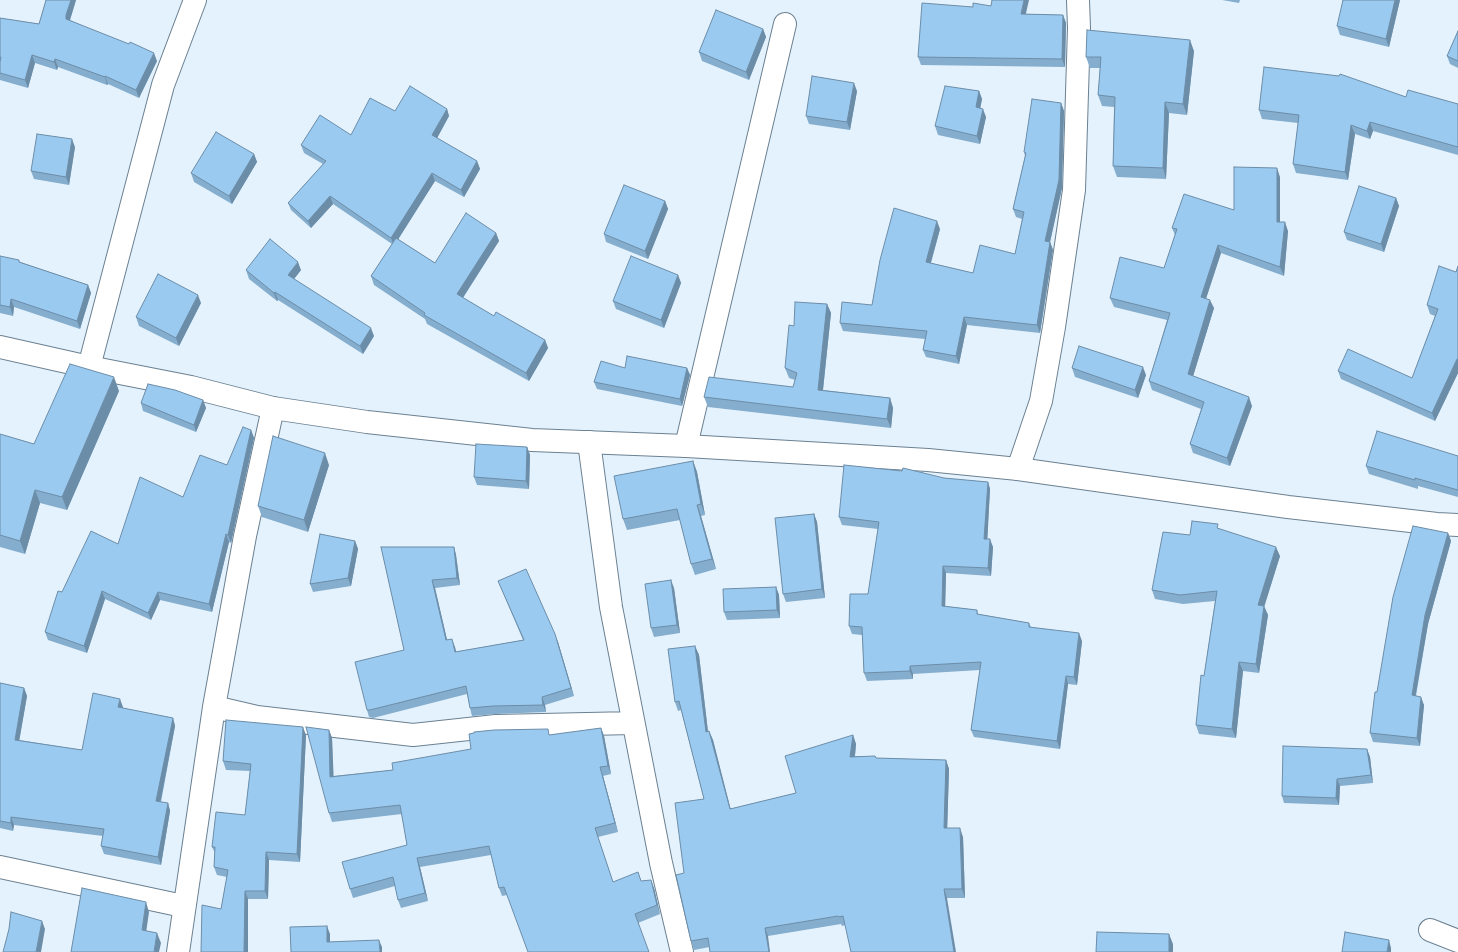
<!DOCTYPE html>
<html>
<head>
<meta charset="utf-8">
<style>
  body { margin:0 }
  canvas { display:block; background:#e4f2fd }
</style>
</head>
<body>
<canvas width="1458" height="952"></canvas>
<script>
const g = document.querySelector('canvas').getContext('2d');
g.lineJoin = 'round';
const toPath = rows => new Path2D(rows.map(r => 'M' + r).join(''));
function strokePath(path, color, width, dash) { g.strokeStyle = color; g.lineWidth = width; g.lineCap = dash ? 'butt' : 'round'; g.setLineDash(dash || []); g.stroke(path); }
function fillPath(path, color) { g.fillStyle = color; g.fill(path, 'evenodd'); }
const minor = toPath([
  [89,367,163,85,195,0],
  [589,442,611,607,661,863,682,952],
  [686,446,785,24],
  [1018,469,1041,401,1054,327,1074,190,1079,28,1078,0],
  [214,707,257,717,413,735,496,726,633,723],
  [0,867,183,906],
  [1430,930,1458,941],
  [178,952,214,707,245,536,273,408]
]);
const tertiary = toPath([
  [0,347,89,367,191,387,273,408,367,422,532,440,686,446,928,460,1018,469,1288,507,1437,524,1458,525]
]);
strokePath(minor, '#6b8091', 24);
strokePath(tertiary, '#6b8091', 24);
strokePath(minor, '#fff', 22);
strokePath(tertiary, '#fff', 22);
fillPath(toPath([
  [46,0,76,0,70,20,157,61,139,98,108,84,107,85,58,67,57,70,35,63,28,88,0,80,0,18,39,24],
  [1222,0,1240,0,1239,3],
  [1400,0,1389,47,1340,35,1337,26],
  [991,6,1026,14,1063,15,1066,23,1065,67,921,65,918,57,973,7],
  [763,29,766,37,749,80,702,61,699,52],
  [1458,31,1458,68,1450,64,1447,56],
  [1194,51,1187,115,1169,113,1166,179,1117,177,1113,166,1114,107,1102,106,1098,95,1100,68,1090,68,1086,57],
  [857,91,850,130,809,124,806,116],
  [979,91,982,99,980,108,986,117,980,144,938,135,935,126],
  [1406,97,1458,104,1458,155,1373,131,1370,139,1355,134,1348,180,1296,173,1293,164,1298,123,1262,119,1259,110],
  [1061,103,1064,111,1062,188,1050,242,1053,250,1040,333,967,325,959,364,926,357,923,350,925,339,843,331,840,323,872,305,940,229,931,263,973,273,1015,254,1022,219,1016,217,1013,209,1025,156,1024,152],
  [447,109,449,116,437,138,477,161,480,169,464,197,435,181,398,239,435,263,496,233,499,241,463,298,494,316,545,340,548,348,529,381,427,324,425,319,374,285,371,276,392,244,333,204,311,228,291,210,288,203,323,164,304,153,301,145,351,135,395,111],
  [75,147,69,185,34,179,31,171],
  [254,154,257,162,232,204,194,182,191,173],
  [1280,177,1280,222,1288,231,1284,276,1221,253,1206,298,1214,308,1193,376,1252,406,1230,466,1193,453,1190,444,1201,409,1152,390,1149,381,1167,320,1114,307,1110,298,1164,268,1175,235,1172,228,1234,210],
  [1396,198,1399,206,1384,252,1347,240,1344,232],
  [665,201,668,209,648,259,606,242,604,234],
  [0,256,20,262,88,285,91,293,80,329,14,307,13,316,0,313],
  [1458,266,1458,373,1435,421,1341,379,1338,371,1412,378,1435,316,1430,314,1427,305,1456,272],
  [246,270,301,270,294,279,374,336,363,354,278,300,277,301,249,279],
  [678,275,681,283,664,328,616,309,613,301],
  [201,303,179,346,139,326,136,317],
  [827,304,831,313,823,390,890,398,893,408,891,428,708,407,704,397,793,387,795,380,789,378,785,368,794,326],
  [625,368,687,368,690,375,682,406,597,389,594,382],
  [1072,368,1146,375,1138,398,1075,377],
  [119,391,67,510,40,503,25,554,0,547,0,434,34,444],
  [203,400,206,408,196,432,143,411,141,403],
  [251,430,254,438,231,543,229,542,212,612,160,600,151,620,105,599,87,653,48,640,45,632,62,592,118,544,227,465],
  [527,447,530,455,529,489,477,485,474,477],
  [1458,456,1458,497,1418,486,1418,489,1369,474,1366,466],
  [693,461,697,472,705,515,701,516,716,569,695,575,691,564,680,520,627,530,623,519],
  [329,465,308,532,262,517,258,506],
  [944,478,988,482,990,489,987,539,993,547,991,576,946,573,945,606,977,610,978,614,1029,623,1031,627,1082,641,1077,685,1068,684,1060,749,974,737,971,730,980,670,913,674,913,679,867,681,864,673,862,635,852,634,849,626,868,594,878,529,842,525,839,517],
  [814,514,817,522,825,598,786,602,783,594],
  [1219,529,1280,556,1264,606,1268,615,1259,673,1243,671,1236,738,1199,734,1196,725,1204,676,1215,601,1183,604,1155,599,1152,590,1190,535],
  [1448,533,1451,541,1428,624,1416,696,1424,705,1420,746,1373,742,1370,733,1377,692],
  [355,541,358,549,351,586,313,592,310,584],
  [381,547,454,547,456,555,460,585,435,588,447,640,455,647,456,652,523,640,498,581,558,642,574,696,545,705,546,712,496,714,472,716,470,708,467,694,373,718,369,717,367,710,404,650],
  [776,587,779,595,780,618,727,620,724,612],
  [674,588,680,633,654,637,651,628],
  [695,646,699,655,708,731,709,731,713,740,730,809,796,793,853,735,856,744,855,756,876,758,946,760,949,769,947,828,963,837,965,898,947,898,842,926,841,924,768,936,694,950,691,941,684,873,704,799,681,710,678,711,675,702],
  [0,683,24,688,27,696,19,740,82,750,123,707,122,708,173,718,175,726,161,802,168,803,170,811,161,865,104,854,101,846,103,836,14,825,13,831,0,828],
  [601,728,604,736,611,774,603,776,618,832,598,837,613,882,641,881,654,888,660,914,638,923,507,895,502,896,499,888,491,855,420,867,428,901,401,908,398,900,395,886,353,898,350,889,407,845,402,814,332,822,329,813,329,730,332,738,333,776,393,770,550,735],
  [306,735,300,862,269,860,268,899,248,899,248,952,201,952,221,909,227,877,217,875,214,867,215,853,212,847,245,815,250,771,226,770,223,761],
  [1367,749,1370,757,1373,783,1340,786,1339,805,1284,803,1282,796]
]), '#85aece');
fillPath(toPath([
  [71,0,76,0,69,23,66,19,66,15],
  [1024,0,1029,0,1024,22,1021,14],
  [1395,0,1400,0,1389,47,1386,39],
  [1063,15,1066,23,1065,67,1062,59],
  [763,29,766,37,749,80,746,72],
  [1190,40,1194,51,1187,115,1183,104],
  [154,53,157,61,139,98,136,90],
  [32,55,35,63,28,88,25,80],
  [55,59,58,67,57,70,54,62],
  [105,76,108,84,107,85,105,77],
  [854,83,857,91,850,130,847,122],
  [979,91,982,99,979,115,976,107],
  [1165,102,1169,113,1166,179,1163,168],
  [1061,103,1064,111,1062,188,1050,242,1053,250,1040,333,1037,325,1045,241],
  [447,109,449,116,435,142,432,135],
  [983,109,986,117,980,144,977,136],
  [1370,122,1373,131,1370,139,1367,131],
  [1351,125,1355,134,1348,180,1345,172],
  [72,139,75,147,69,185,66,177],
  [254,154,257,162,232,204,229,196],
  [477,161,480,169,464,197,461,190],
  [1277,168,1280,177,1280,230,1277,222],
  [432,173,435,181,394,246,391,238],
  [330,196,333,204,311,228,308,221],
  [1396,198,1399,206,1384,252,1381,244],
  [665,201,668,209,648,259,645,251],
  [937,221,940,229,929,269,926,262],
  [1285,222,1288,231,1284,276,1280,267],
  [496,233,499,241,460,302,457,294],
  [1218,245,1221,253,1204,305,1201,297],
  [298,262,301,270,291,283,288,275],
  [678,275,681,283,664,328,661,320],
  [88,285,91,293,80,329,77,321],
  [275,292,278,300,277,301,274,293],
  [198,295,201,303,179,346,176,338],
  [11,299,14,307,13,316,10,307],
  [1210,300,1214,308,1191,383,1188,374],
  [827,304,831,313,822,399,818,390],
  [964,317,967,325,959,364,956,356],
  [371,328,374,336,363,354,360,346],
  [545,340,548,348,529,381,526,373],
  [1457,359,1458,360,1458,373,1435,421,1432,413],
  [1143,367,1146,375,1138,398,1135,390],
  [687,368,690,375,682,406,680,399],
  [114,377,119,391,67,510,62,497],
  [1249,397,1252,406,1230,466,1227,458],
  [890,398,893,408,891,428,887,419],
  [203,400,206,408,196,432,194,425],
  [251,430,254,438,231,543,228,535],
  [527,447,530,455,529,489,526,481],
  [325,453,329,465,308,532,304,520],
  [693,461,697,472,705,515,701,504],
  [988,482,990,489,987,547,984,539],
  [35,490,40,503,25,554,20,541],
  [697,505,701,516,716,569,712,559],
  [814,514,817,522,825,598,822,589],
  [1448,533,1451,541,1428,624,1414,704,1412,695,1425,615],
  [226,534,229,542,212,612,209,604],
  [990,539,993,547,991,576,988,568],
  [355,541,358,549,351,586,348,578],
  [454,547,456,555,460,585,457,578],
  [1276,547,1280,556,1262,614,1258,605],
  [943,566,946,573,945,614,942,606],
  [432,580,435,588,449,648,446,640],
  [671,580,674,588,680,633,677,625],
  [776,587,779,595,780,618,777,610],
  [102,591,105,599,87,653,84,646],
  [158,592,160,600,151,620,148,613],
  [1264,606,1268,615,1259,673,1256,664],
  [1079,633,1082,641,1077,685,1074,677],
  [555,634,558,642,574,696,571,688],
  [452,639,455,647,458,660,455,652],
  [695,646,699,655,709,741,706,732],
  [1239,662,1243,671,1236,738,1232,729],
  [910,666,913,674,913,679,910,671],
  [1066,676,1068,684,1060,749,1057,741],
  [24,688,27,696,18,748,15,740],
  [542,697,545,705,546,712,543,705],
  [1421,697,1424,705,1420,746,1417,738],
  [120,699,123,707,121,715,118,707],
  [173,718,175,726,159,809,156,801],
  [303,727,306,735,300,862,297,854],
  [601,728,604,736,611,774,608,766],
  [329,730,332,738,334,785,330,777],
  [709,731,713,740,733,818,730,809],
  [853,735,856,744,854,765,850,757],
  [1367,749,1370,757,1373,783,1371,775],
  [946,760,949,769,947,837,944,828],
  [600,767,603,776,618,832,615,823],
  [1337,779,1340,786,1339,805,1336,798],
  [168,803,170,811,161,865,158,857],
  [11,817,14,825,13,831,11,823],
  [960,828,963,837,965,898,962,889],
  [266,852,269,860,268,899,265,891],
  [417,858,420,867,428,901,425,893],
  [651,880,654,888,660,914,657,905],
  [944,889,947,898,956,952,954,952],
  [245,891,248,899,248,952,244,952],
  [146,902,149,912,145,940,142,930],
  [42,921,45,929,41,952,36,952],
  [327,926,330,934,330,949,327,942],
  [765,928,768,936,770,952,769,952],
  [157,933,161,943,159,952,154,952],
  [1169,934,1173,944,1173,952,1169,952],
  [379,940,382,947,382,952,380,952],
  [1389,940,1391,948,1391,952,1387,952]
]), '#6c8da8');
const building = toPath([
  [46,0,71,0,66,15,66,19,129,44,130,42,154,53,136,90,105,76,105,77,55,59,54,62,32,55,25,80,0,73,0,62,1,57,0,57,0,18,39,24,46,0],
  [992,0,1024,0,1021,14,1063,15,1062,59,918,57,922,3,973,7,973,3,991,6,992,0],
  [1343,0,1395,0,1386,39,1337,26,1343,0],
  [716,10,763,29,746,72,699,52,716,10],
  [1087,30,1190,40,1183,104,1165,102,1163,168,1113,166,1115,97,1098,95,1101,57,1086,57,1087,30],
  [1458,31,1458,61,1447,56,1458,31],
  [1264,67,1339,76,1340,74,1406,97,1408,90,1458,104,1458,147,1370,122,1367,131,1351,125,1345,172,1293,164,1299,115,1259,110,1264,67],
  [812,76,854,83,847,122,806,116,812,76],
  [410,86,447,109,432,135,477,161,461,190,432,173,391,238,330,196,308,221,288,203,326,161,301,145,320,115,351,135,370,98,395,111,410,86],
  [945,86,979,91,976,107,983,109,977,136,935,126,945,86],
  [1032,99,1061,103,1059,180,1045,241,1050,242,1037,325,964,317,956,356,923,350,927,331,840,323,842,302,872,305,880,260,894,208,937,221,926,262,973,273,980,245,1015,254,1024,212,1013,209,1026,153,1024,152,1032,99],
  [216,132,254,154,229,196,191,173,216,132],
  [37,134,72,139,66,177,31,171,37,134],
  [1234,167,1277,168,1277,222,1285,222,1280,267,1218,245,1201,297,1210,300,1188,374,1249,397,1227,458,1190,444,1204,402,1149,381,1170,313,1110,298,1120,257,1164,268,1177,229,1172,228,1184,194,1234,210,1234,167],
  [624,185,665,201,645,251,604,234,624,185],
  [1359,186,1396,198,1381,244,1344,232,1359,186],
  [466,213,496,233,457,294,494,316,496,312,545,340,526,373,424,315,425,313,371,276,396,238,435,263,466,213],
  [270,239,298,262,288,275,371,328,360,346,275,292,274,293,246,270,270,239],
  [0,256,19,260,19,262,88,285,77,321,11,299,10,307,0,305,0,256],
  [631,256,678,275,661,320,613,301,631,256],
  [1439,266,1456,272,1458,266,1458,359,1457,359,1432,413,1338,371,1348,349,1412,378,1438,309,1427,305,1439,266],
  [158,274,198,295,176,338,136,317,158,274],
  [795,302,827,304,818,390,890,398,887,419,704,397,709,377,793,387,797,373,785,368,789,325,794,326,795,302],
  [1079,346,1143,367,1135,390,1072,368,1079,346],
  [627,356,687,368,680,399,594,382,601,361,625,368,627,356],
  [70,364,114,377,62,497,35,490,20,541,0,535,0,434,34,444,70,364],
  [148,384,175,390,203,400,194,425,141,403,148,384],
  [243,427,251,430,228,535,226,534,209,604,158,592,148,613,102,591,84,646,45,632,58,591,62,592,91,531,118,544,140,477,183,497,200,455,227,465,243,427],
  [1377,431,1458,456,1458,490,1415,478,1415,480,1366,466,1377,431],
  [273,436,325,453,304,520,258,506,273,436],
  [476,444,527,447,526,481,474,477,476,444],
  [693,461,701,504,697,505,712,559,691,564,677,509,623,519,614,476,693,461],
  [844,465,902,471,903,468,944,478,988,482,984,539,990,539,988,568,943,566,942,606,977,610,977,614,1029,623,1029,627,1079,633,1074,677,1066,676,1057,741,971,730,981,662,910,666,910,671,864,673,862,627,849,626,850,594,868,594,879,522,839,517,844,465],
  [814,514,822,589,783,594,775,518,814,514],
  [1192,521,1218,524,1217,528,1276,547,1258,605,1264,606,1256,664,1239,662,1232,729,1196,725,1201,675,1204,676,1217,591,1180,595,1152,590,1163,532,1190,535,1192,521],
  [1413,526,1448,533,1425,615,1412,695,1421,697,1417,738,1370,733,1375,692,1377,692,1393,597,1413,526],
  [320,534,355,541,348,578,310,584,320,534],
  [381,547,454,547,457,578,432,580,446,640,452,639,455,652,524,640,498,581,526,569,555,634,571,688,542,697,543,705,493,706,470,708,466,686,370,710,367,710,355,662,404,650,381,547],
  [671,580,677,625,651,628,645,584,671,580],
  [776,587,777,610,724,612,723,589,776,587],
  [695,646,706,732,709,731,730,809,796,793,785,756,853,735,850,757,875,756,876,758,946,760,944,828,960,828,962,889,944,889,954,952,851,952,843,916,839,917,838,916,765,928,769,952,710,952,708,938,691,941,676,875,684,873,675,803,704,799,679,701,675,702,668,649,695,646],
  [0,683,24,688,15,740,82,750,93,693,120,699,118,707,173,718,156,801,168,803,158,857,101,846,104,829,11,817,11,823,0,821,0,683],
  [226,720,303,727,297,854,266,852,265,891,245,891,244,952,201,952,202,905,221,909,228,870,214,867,215,847,212,847,216,812,245,815,251,764,223,761,226,720],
  [306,727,329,730,330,777,393,770,392,763,471,749,469,734,474,733,474,732,494,730,548,729,549,735,601,728,608,766,600,767,615,823,595,828,613,882,638,872,641,881,651,880,657,905,635,914,649,952,528,952,504,887,499,888,489,846,417,858,425,893,398,900,393,877,350,889,342,862,407,845,400,805,329,813,306,727],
  [1283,746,1367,749,1371,775,1337,779,1336,798,1282,796,1283,746],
  [82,888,146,902,142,930,157,933,154,952,71,952,82,888],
  [11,912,42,921,36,952,3,952,9,929,11,912],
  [327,926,327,942,379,940,380,952,291,952,290,927,327,926],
  [1097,932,1169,934,1169,952,1096,952,1097,932],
  [1345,932,1389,940,1387,952,1342,952,1345,932]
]);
fillPath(building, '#9bcaf0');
strokePath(building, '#6c8da8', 1);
</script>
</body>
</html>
